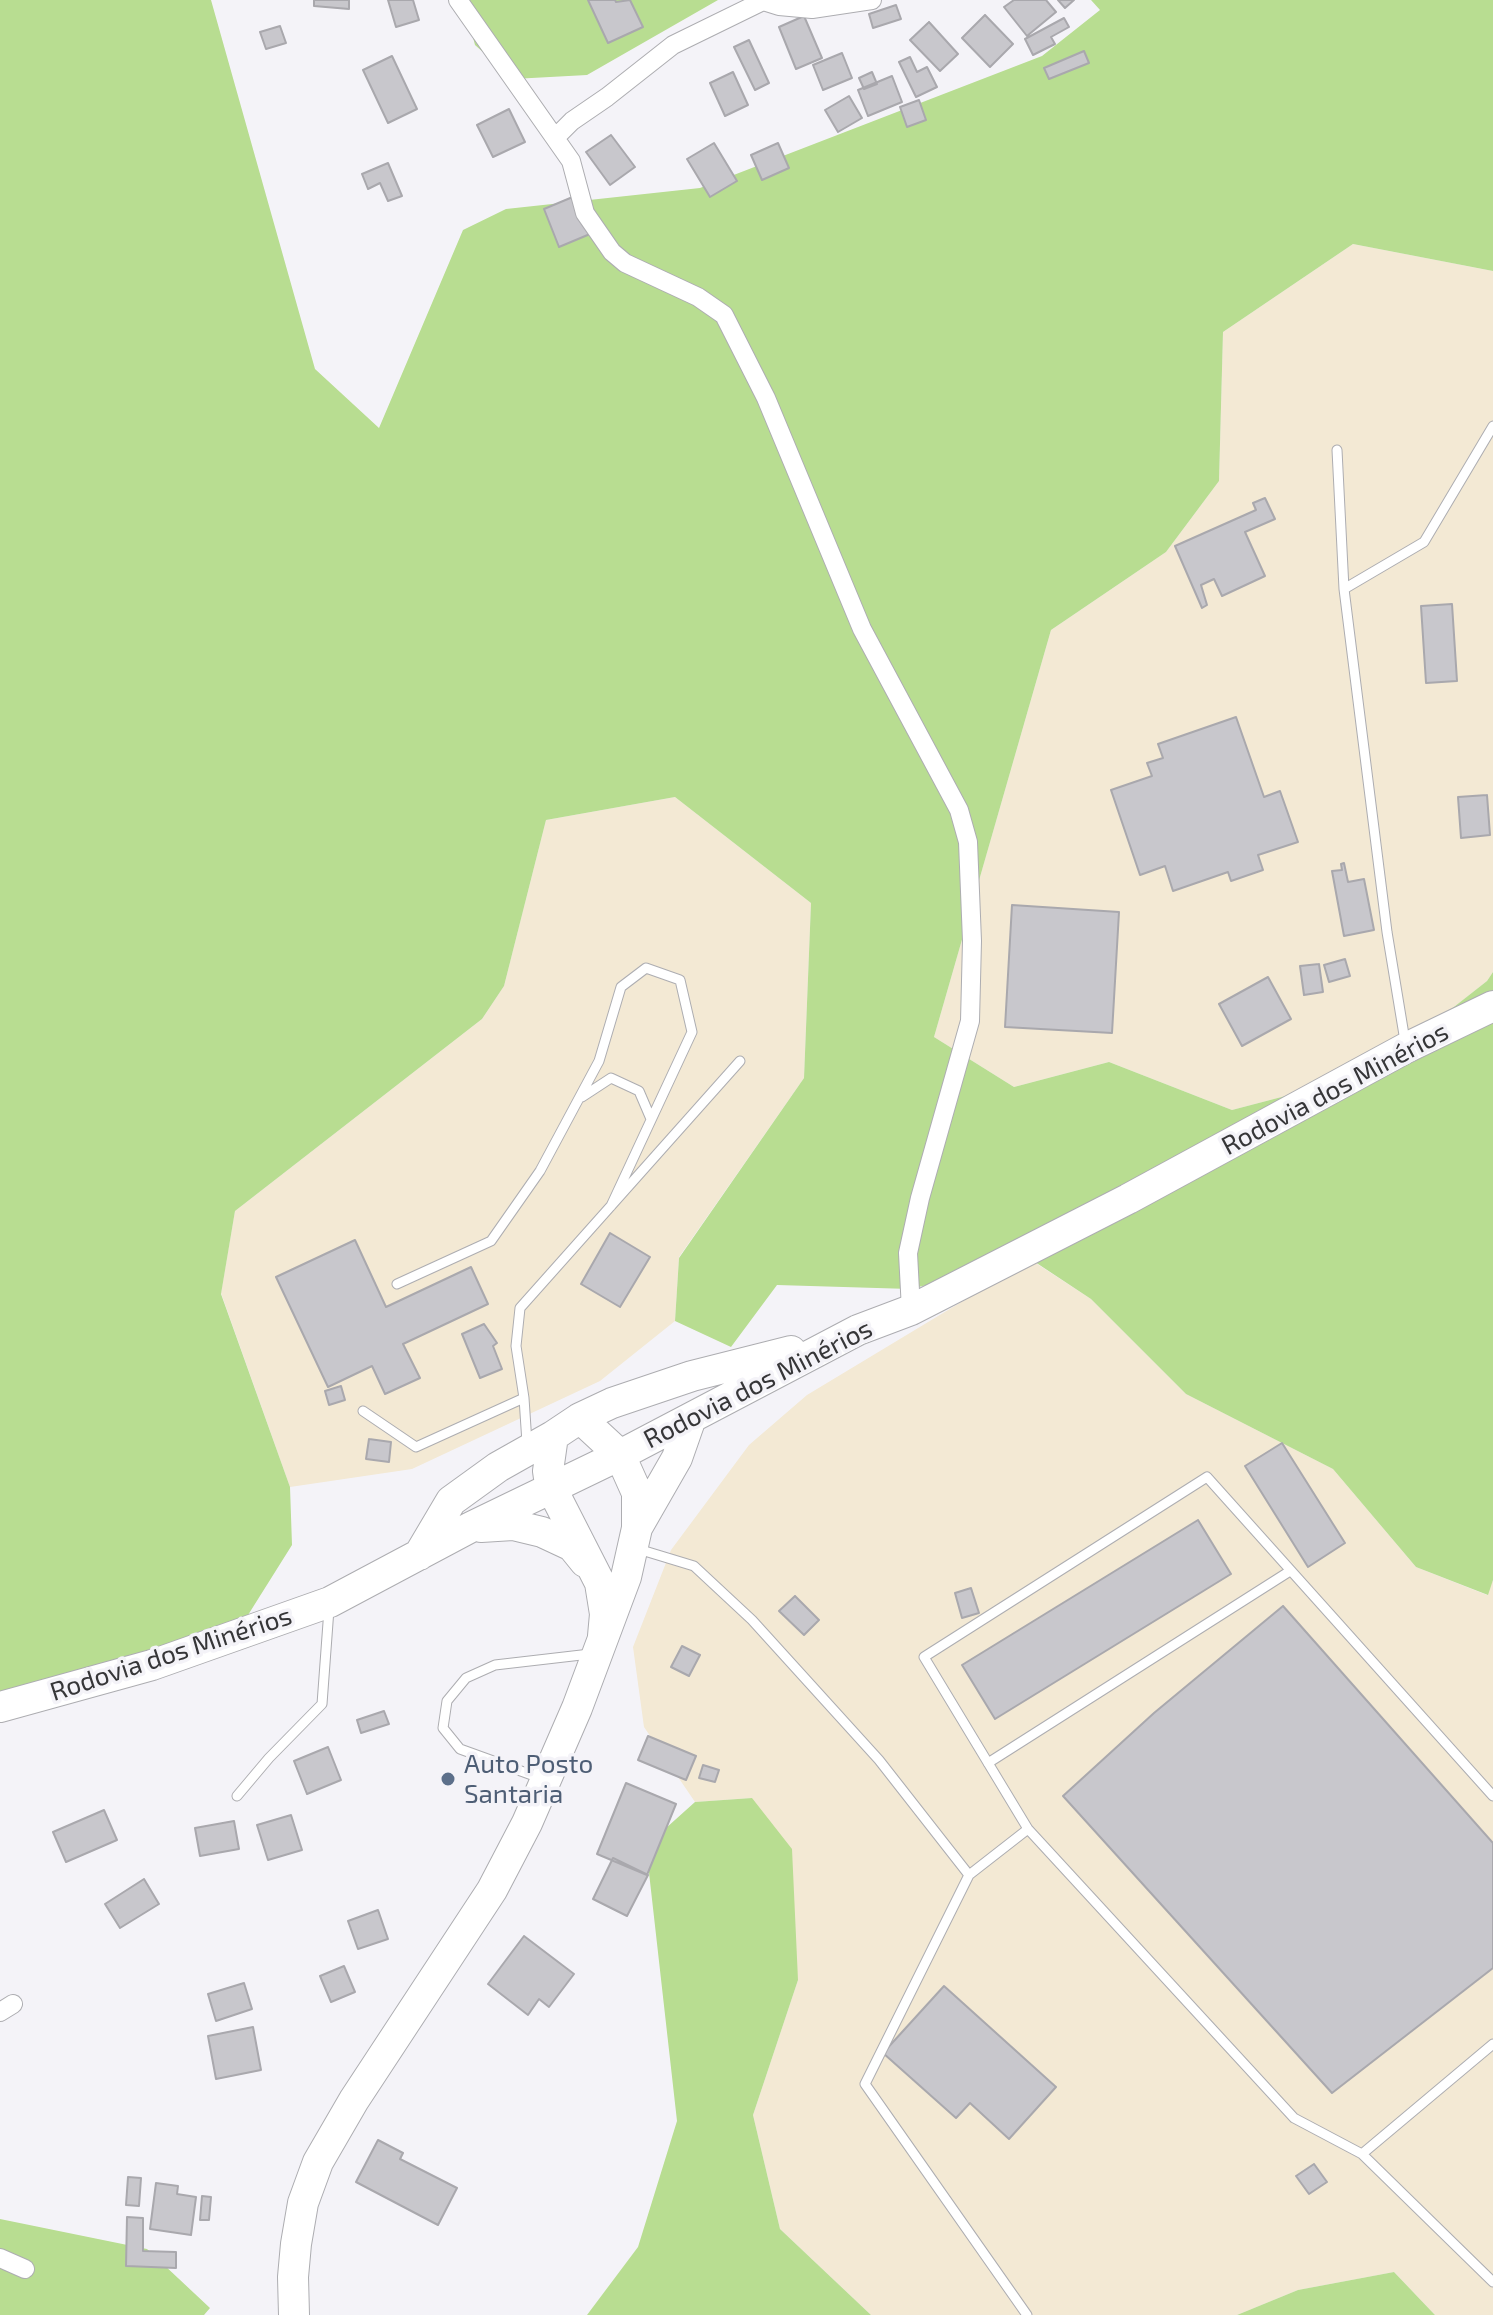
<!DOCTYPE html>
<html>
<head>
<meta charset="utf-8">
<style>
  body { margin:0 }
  canvas { display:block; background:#f4f3f8 }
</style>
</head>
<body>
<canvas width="1493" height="2315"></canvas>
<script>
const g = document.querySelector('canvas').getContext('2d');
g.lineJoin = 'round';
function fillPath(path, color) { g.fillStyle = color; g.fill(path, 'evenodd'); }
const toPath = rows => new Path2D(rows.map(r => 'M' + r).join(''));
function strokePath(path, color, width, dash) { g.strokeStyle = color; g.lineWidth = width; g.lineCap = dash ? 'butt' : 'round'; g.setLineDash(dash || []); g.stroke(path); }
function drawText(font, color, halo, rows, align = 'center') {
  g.font = font + ' "Exo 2",sans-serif'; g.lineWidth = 7; g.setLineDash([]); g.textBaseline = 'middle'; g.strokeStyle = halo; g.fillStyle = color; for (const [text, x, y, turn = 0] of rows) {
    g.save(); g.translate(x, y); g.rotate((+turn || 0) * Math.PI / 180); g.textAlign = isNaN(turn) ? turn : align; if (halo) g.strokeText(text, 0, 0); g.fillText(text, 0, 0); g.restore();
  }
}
fillPath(toPath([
  [1353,244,1493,271,1493,972,1487,981,1436,1021,1293,1094,1232,1110,1109,1062,1014,1087,934,1037,1051,630,1166,552,1219,481,1223,332],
  [675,797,811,903,804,1078,679,1257,675,1321,600,1381,412,1469,290,1487,221,1293,235,1211,482,1019,504,986,546,820],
  [1031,1260,1091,1299,1186,1394,1333,1469,1416,1567,1487,1595,1493,1580,1493,2315,1435,2315,1394,2272,1298,2290,1237,2315,871,2315,780,2229,753,2115,798,1980,752,1798,695,1802,644,1727,633,1647,671,1550,749,1445,807,1395]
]), '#f3e9d4');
fillPath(toPath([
  [0,0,211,0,315,369,379,428,463,230,506,209,700,188,1042,56,1100,10,1091,0,1493,0,1493,271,1353,244,1223,332,1219,481,1166,552,1051,630,934,1037,1014,1087,1109,1062,1232,1110,1293,1094,1436,1021,1487,981,1493,972,1493,1580,1488,1595,1416,1567,1333,1469,1186,1394,1091,1299,1032,1260,910,1289,777,1285,731,1347,675,1321,679,1258,804,1078,811,903,675,797,546,820,504,986,482,1019,235,1211,221,1294,290,1487,292,1545,243,1623,137,1665,0,1692],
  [463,0,718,0,587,75,513,79,475,45],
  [752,1798,792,1849,798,1980,753,2115,780,2229,871,2315,587,2315,638,2247,677,2121,646,1846,695,1802],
  [0,2219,147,2249,210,2308,204,2315,0,2315],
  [1394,2272,1435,2315,1237,2315,1298,2290]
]), '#b8dd91');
const building = toPath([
  [314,0,349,0,349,9,314,6,314,0],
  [388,0,413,0,419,20,396,27,388,0],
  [588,0,615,0,616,2,630,0,643,27,608,43,588,0],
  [1014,0,1046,0,1056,12,1027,36,1004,7,1014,0],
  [1058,0,1074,0,1065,8,1058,0],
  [896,5,901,19,873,28,869,14,896,5],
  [985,15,1013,44,990,67,962,38,985,15],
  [804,16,822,58,796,69,779,27,804,16],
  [1064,18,1069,27,1051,37,1055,44,1033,55,1025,39,1064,18],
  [929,22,958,54,940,71,910,40,929,22],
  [280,26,286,43,266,49,260,32,280,26],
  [749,40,769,83,755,90,734,47,749,40],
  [1084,51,1089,63,1049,79,1044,68,1084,51],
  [842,53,852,78,823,90,813,65,842,53],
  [392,56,417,109,388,123,363,70,392,56],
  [910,57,917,72,927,67,937,87,916,97,899,62,910,57],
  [733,72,748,105,725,116,710,83,733,72],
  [872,72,877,84,864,89,859,78,872,72],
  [892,76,902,102,868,116,858,90,892,76],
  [849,96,862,118,838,132,825,110,849,96],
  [919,100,926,120,907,127,900,107,919,100],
  [509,109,525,142,493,157,477,125,509,109],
  [611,135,635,167,610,185,586,152,611,135],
  [714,143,737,181,710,197,687,159,714,143],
  [778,143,789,168,762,180,751,155,778,143],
  [388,163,402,196,388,201,380,183,368,189,362,174,388,163],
  [575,196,590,234,559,247,544,209,575,196],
  [1265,498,1275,519,1245,532,1265,576,1222,596,1214,579,1201,585,1207,605,1202,608,1175,546,1256,510,1253,503,1265,498],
  [1452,604,1457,681,1426,683,1421,606,1452,604],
  [1236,717,1264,797,1280,791,1298,842,1258,855,1263,870,1231,881,1228,872,1173,891,1165,866,1140,875,1111,790,1152,776,1147,763,1163,758,1158,744,1236,717],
  [1487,795,1490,835,1461,838,1458,797,1487,795],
  [1344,863,1348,882,1364,879,1374,930,1344,936,1332,871,1342,870,1341,864,1344,863],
  [1012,905,1119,912,1112,1033,1005,1027,1012,905],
  [1345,959,1350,976,1329,982,1324,965,1345,959],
  [1319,964,1323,992,1304,995,1300,966,1319,964],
  [1268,977,1291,1019,1242,1046,1219,1004,1268,977],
  [610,1233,650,1257,620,1307,581,1284,610,1233],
  [355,1240,386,1307,471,1267,488,1304,403,1344,420,1378,385,1394,372,1366,328,1387,276,1277,355,1240],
  [484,1324,497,1343,493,1346,502,1369,480,1378,462,1334,484,1324],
  [341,1386,345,1400,329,1405,325,1391,341,1386],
  [369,1439,391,1442,389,1462,366,1459,369,1439],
  [1282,1443,1345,1543,1308,1567,1245,1466,1282,1443],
  [1198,1520,1231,1574,995,1719,962,1665,1198,1520],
  [971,1588,979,1613,962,1618,955,1593,971,1588],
  [795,1596,819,1620,804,1635,779,1611,795,1596],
  [1283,1606,1493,1843,1493,1968,1332,2093,1063,1796,1154,1713,1283,1606],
  [682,1646,700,1655,689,1676,671,1667,682,1646],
  [384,1711,389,1724,361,1733,357,1720,384,1711],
  [648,1736,696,1756,686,1780,638,1760,648,1736],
  [328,1747,341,1780,307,1794,294,1761,328,1747],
  [703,1765,719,1770,715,1782,699,1778,703,1765],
  [626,1783,676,1804,647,1875,597,1854,626,1783],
  [104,1810,117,1840,66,1862,53,1832,104,1810],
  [291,1815,302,1850,268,1860,257,1825,291,1815],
  [234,1821,239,1849,200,1856,195,1828,234,1821],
  [613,1858,648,1875,627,1916,593,1899,613,1858],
  [144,1879,159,1904,120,1928,105,1904,144,1879],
  [378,1910,388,1939,358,1949,348,1921,378,1910],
  [524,1936,574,1974,549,2007,539,1999,528,2015,488,1984,524,1936],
  [344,1966,355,1992,331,2002,320,1976,344,1966],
  [244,1983,252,2009,216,2021,208,1994,244,1983],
  [944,1986,1056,2087,1009,2139,970,2103,956,2118,883,2053,944,1986],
  [253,2027,261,2070,216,2079,208,2036,253,2027],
  [378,2140,403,2153,400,2159,457,2188,438,2225,356,2182,378,2140],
  [1314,2164,1327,2182,1309,2194,1296,2176,1314,2164],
  [128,2177,141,2178,139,2206,126,2205,128,2177],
  [156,2183,178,2186,177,2194,196,2197,191,2235,150,2229,156,2183],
  [202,2196,211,2197,209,2220,200,2220,202,2196],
  [127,2217,143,2218,143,2251,176,2252,176,2268,126,2266,127,2217]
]);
fillPath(building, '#c8c7cc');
strokePath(building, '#a9a8ad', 2);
const lane = toPath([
  [1337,450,1344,589,1387,932,1405,1041],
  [1344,589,1424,542,1493,426],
  [582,1097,611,1078,639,1091,651,1119],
  [397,1284,491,1241,540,1171,599,1061,621,987,646,968,680,980,692,1032,611,1206],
  [363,1411,416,1447,524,1398],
  [527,1443,524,1398,516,1346,520,1308,740,1061],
  [638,1549,694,1566,752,1620,879,1760,969,1875],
  [988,1763,1290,1571],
  [543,1779,460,1749,443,1728,447,1701,466,1678,495,1665,590,1654],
  [237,1796,269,1758,322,1704,329,1609],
  [1493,1796,1207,1477,924,1657,1028,1829,1294,2118,1362,2154,1493,2282],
  [1362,2154,1493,2044],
  [1027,2315,865,2084,969,1875,1028,1829]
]);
const street = toPath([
  [458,0,571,161,585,213,612,252,625,263,698,297,724,315,766,398,862,629,959,810,968,842,972,941,970,1021,920,1198,908,1253,911,1310],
  [555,138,572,121,607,97,673,45,763,1,779,6,812,9,872,0],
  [0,2012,13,2004],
  [0,2258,25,2269]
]);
const primary = toPath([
  [580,1418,612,1403,692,1376,791,1351],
  [638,1526,677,1458,691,1418],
  [481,1527,513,1525,542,1532,572,1546,585,1562],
  [419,1555,451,1501,498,1467,553,1436],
  [0,1707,152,1665,330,1602,471,1527,620,1455,858,1330,911,1310,1128,1199,1406,1048,1493,1006],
  [294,2315,293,2277,296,2244,303,2203,318,2162,354,2100,492,1890,527,1823,577,1708,626,1577,637,1528,637,1493,620,1455,580,1418,553,1436,548,1471,550,1485,600,1583,605,1614,603,1636]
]);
strokePath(lane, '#adadb1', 11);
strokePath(street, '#adadb1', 20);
strokePath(primary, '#adadb1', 32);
strokePath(lane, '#fff', 9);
strokePath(street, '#fff', 18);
strokePath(primary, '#fff', 30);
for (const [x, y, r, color] of [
  [448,1779,8,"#5c6f8a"]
]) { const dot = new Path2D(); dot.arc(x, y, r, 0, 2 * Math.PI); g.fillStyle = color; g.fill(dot); strokePath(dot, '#f4f3f8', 3); }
drawText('26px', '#363638', '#f4f3f8', [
  ["Rodovia dos Minérios",1335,1089,-28],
  ["Rodovia dos Minérios",758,1384,-27],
  ["Rodovia dos Minérios",171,1654,-18]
]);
drawText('26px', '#4e5e75', '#f4f3f8', [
  ["Auto Posto",464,1764],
  ["Santaria",464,1794]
], 'left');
</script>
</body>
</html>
